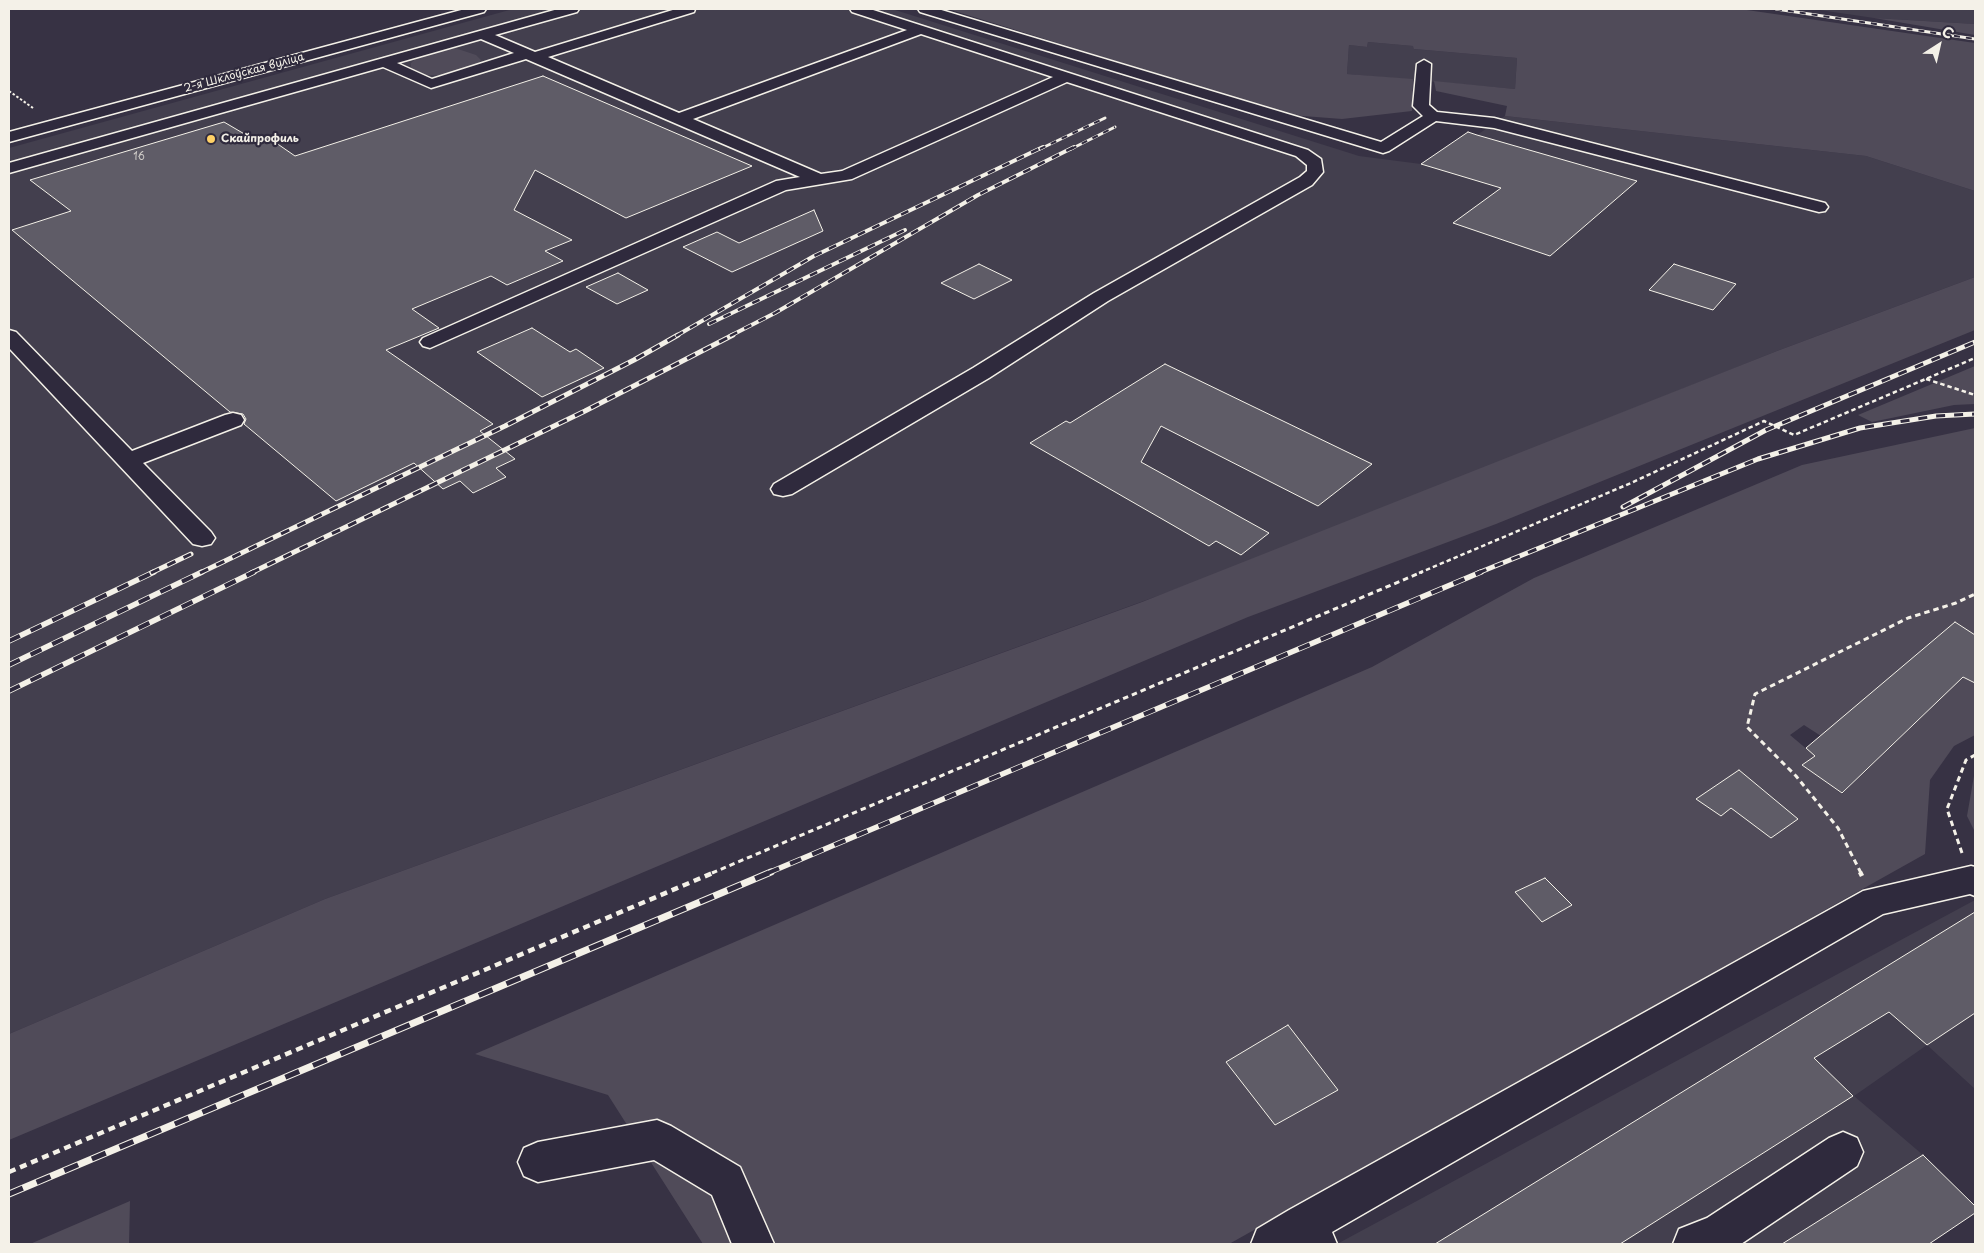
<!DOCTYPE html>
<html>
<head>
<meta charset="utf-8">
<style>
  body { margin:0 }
  #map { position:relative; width:1984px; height:1253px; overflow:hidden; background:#373244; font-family:"Playpen Sans",sans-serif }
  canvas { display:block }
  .frame { position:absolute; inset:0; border:10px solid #f4f1e8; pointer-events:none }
  .north { position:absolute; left:1914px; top:20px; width:50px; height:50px; -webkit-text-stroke:4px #2f2a3d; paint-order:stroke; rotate:35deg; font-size:14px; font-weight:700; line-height:20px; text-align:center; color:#f4f1e8 }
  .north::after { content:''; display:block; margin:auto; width:18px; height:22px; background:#f4f1e8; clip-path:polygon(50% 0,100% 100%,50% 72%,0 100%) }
</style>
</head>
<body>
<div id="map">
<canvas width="1984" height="1253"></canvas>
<div class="frame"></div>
<div class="north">С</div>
</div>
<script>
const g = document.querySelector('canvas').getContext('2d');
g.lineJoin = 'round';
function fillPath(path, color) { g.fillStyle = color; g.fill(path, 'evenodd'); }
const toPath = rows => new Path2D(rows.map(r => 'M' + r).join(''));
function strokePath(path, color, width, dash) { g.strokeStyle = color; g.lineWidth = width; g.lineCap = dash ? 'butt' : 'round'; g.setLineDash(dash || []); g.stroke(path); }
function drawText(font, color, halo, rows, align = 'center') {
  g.font = font + ' "Playpen Sans",sans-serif'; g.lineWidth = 4.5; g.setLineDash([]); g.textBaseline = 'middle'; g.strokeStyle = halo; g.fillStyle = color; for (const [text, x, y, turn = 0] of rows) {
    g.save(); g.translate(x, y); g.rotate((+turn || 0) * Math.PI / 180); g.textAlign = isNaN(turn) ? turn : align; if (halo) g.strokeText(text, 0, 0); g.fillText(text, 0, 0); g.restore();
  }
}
fillPath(toPath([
  [513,9,892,9,1359,156,1421,164,1468,132,1477,135,1505,116,1866,156,1975,191,1975,277,1777,351,1237,567,325,899,9,1034,9,148],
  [1813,9,1975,9,1975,24,1874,18],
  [1368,42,1414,46,1414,49,1517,58,1515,89,1347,74,1349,45,1367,47],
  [1975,900,1975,1089,1927,1045,1854,1096,1923,1155,1975,1206,1975,1213,1929,1244,1337,1244]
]), '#433f4e');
fillPath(toPath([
  [948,9,1740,9,1975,43,1975,191,1866,156,1505,116,1507,106,1436,91,1434,81,1515,89,1517,58,1414,49,1413,46,1368,42,1367,47,1349,45,1347,74,1413,79,1412,111,1342,119,1290,115],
  [1874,18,1975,24,1975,35],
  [455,48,476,55,481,60,478,65,444,75,422,75,411,68,411,63,418,56],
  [1975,277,1975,330,1496,524,1248,617,9,1140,9,1034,325,899,1142,602,1777,351],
  [1975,366,1975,404,1954,405,1872,422,1858,415],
  [1975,428,1975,635,1955,623,1821,736,1804,725,1790,735,1815,756,1802,765,1842,794,1963,677,1975,683,1975,735,1954,746,1930,780,1925,854,1229,1244,703,1244,608,1095,475,1054,1372,667,1534,578,1802,465],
  [1975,770,1975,832,1967,816],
  [130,1201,129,1244,30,1244]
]), '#504b59');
const building = toPath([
  [543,76,752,166,626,218,535,170,514,210,572,240,545,251,563,261,507,285,491,276,412,309,439,328,386,350,493,424,480,431,515,459,496,468,506,477,473,493,460,481,443,489,414,463,336,501,244,424,246,419,243,414,230,412,12,230,71,211,30,180,224,122,258,142,269,138,295,156,543,76],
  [1468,132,1477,135,1637,181,1550,256,1453,223,1501,188,1421,164,1468,132],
  [814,210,823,231,732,272,683,247,717,232,739,243,814,210],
  [979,264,1012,280,974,299,941,283,979,264],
  [1674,264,1736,284,1713,310,1649,290,1674,264],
  [618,273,648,290,617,304,586,287,618,273],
  [532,328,570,352,576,349,604,368,542,397,477,352,532,328],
  [1165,364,1372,464,1318,506,1161,426,1141,462,1269,533,1241,555,1216,541,1209,546,1030,443,1066,421,1070,423,1165,364],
  [1955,622,1975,635,1975,683,1963,677,1842,793,1802,765,1815,756,1806,748,1955,622],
  [1739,770,1798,819,1771,838,1731,808,1721,816,1696,799,1739,770],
  [1545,878,1572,905,1542,922,1515,892,1545,878],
  [1975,912,1975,1013,1927,1045,1889,1012,1814,1058,1853,1096,1620,1244,1435,1244,1975,912],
  [1288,1025,1338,1090,1275,1125,1226,1062,1288,1025],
  [1923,1155,1975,1206,1975,1213,1929,1244,1782,1244,1923,1155]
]);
fillPath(building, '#5f5c67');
strokePath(building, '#f4f1e8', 1);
const minor = toPath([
  [465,9,486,9,484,12,9,142,9,132,465,9],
  [558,9,579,9,577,12,495,35,535,52,676,9,695,9,694,12,548,57,679,113,907,30,852,12,850,9,870,9,1308,150,1321,159,1323,172,1312,185,1108,301,989,378,792,494,783,496,774,494,771,489,774,484,973,368,1094,293,1300,177,1307,171,1307,165,1296,156,1067,82,852,179,786,190,430,348,423,346,420,342,423,338,776,181,800,177,526,59,431,88,383,67,9,173,9,163,558,9],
  [921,34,1053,77,842,171,821,174,693,119,921,34],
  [481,39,514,53,432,79,397,63,481,39],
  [918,9,938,9,1381,142,1423,116,1413,106,1417,64,1424,60,1431,64,1429,105,1437,112,1494,118,1825,203,1828,207,1825,211,1819,212,1494,128,1436,121,1389,151,1383,153,920,12,918,9],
  [9,330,16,332,132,451,225,415,233,413,241,415,244,420,241,425,143,463,211,532,215,538,211,544,202,546,193,544,9,348,9,330],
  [1971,866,1975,867,1975,896,1970,894,1883,914,1332,1232,1337,1244,1251,1244,1257,1229,1289,1210,1863,891,1971,866],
  [657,1120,671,1126,740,1167,774,1244,732,1244,712,1195,654,1160,538,1182,524,1176,518,1162,524,1148,538,1142,657,1120],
  [1843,1132,1857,1138,1863,1152,1857,1166,1741,1244,1673,1244,1679,1229,1707,1218,1829,1138,1843,1132]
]);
strokePath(minor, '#f4f1e8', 3);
strokePath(toPath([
  [9,91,33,108]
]), '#f4f1e8', 2, [2.5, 2]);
strokePath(toPath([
  [1926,379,1975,395],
  [1419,573,1631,483,1764,421,1794,435,1975,358]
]), '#f4f1e8', 2.5, [4.5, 3]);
strokePath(toPath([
  [1962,853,1947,809,1966,760,1975,755],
  [712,873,1422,572],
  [1861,873,1838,828,1796,776,1747,727,1755,694,1908,618,1956,603,1975,594]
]), '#f4f1e8', 3, [5.5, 4]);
strokePath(toPath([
  [1860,872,1862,876],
  [9,1172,715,872]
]), '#f4f1e8', 4.5, [7, 5]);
fillPath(minor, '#2f2a3d');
const railFar4 = toPath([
  [1776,9,1975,39],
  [1040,149,1105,118],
  [1071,149,1115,127]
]);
const railFar3 = toPath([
  [709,324,905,230],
  [676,336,814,256,1043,147],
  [730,336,775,313,978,195,1074,147]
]);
const railFar2 = toPath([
  [1623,507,1766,430,1975,342],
  [151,573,191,554],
  [200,573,505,426,634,360,678,335],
  [251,573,585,411,733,335],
  [1478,573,1758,459,1860,428,1936,416,1975,414]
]);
const railFar1 = toPath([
  [9,641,154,572],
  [9,665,202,572],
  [9,691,254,572],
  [768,873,1481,572]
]);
const rail = toPath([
  [9,1194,771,872]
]);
strokePath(railFar4, '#f4f1e8', 3);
strokePath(railFar3, '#f4f1e8', 4);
strokePath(railFar2, '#f4f1e8', 5);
strokePath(railFar1, '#f4f1e8', 5.5);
strokePath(rail, '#f4f1e8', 7);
strokePath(railFar4, '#2f2a3d', 2, [6]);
strokePath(railFar3, '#2f2a3d', 2.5, [8]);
strokePath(railFar2, '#2f2a3d', 3, [9]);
strokePath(railFar1, '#2f2a3d', 4, [12]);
strokePath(rail, '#2f2a3d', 5, [15]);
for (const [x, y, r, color] of [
  [211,139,5,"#ffd166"]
]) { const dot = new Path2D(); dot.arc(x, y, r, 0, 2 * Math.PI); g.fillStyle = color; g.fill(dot); strokePath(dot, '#2f2a3d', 2); }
drawText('10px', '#cfccc8', null, [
  ["16",139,157]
]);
drawText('11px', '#f4f1e8', '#2f2a3d', [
  ["2-я Шклоўская вуліца",244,73,-15]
]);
drawText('bold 11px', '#f4f1e8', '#2f2a3d', [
  ["Скайпрофиль",221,139]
], 'left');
</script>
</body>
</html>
